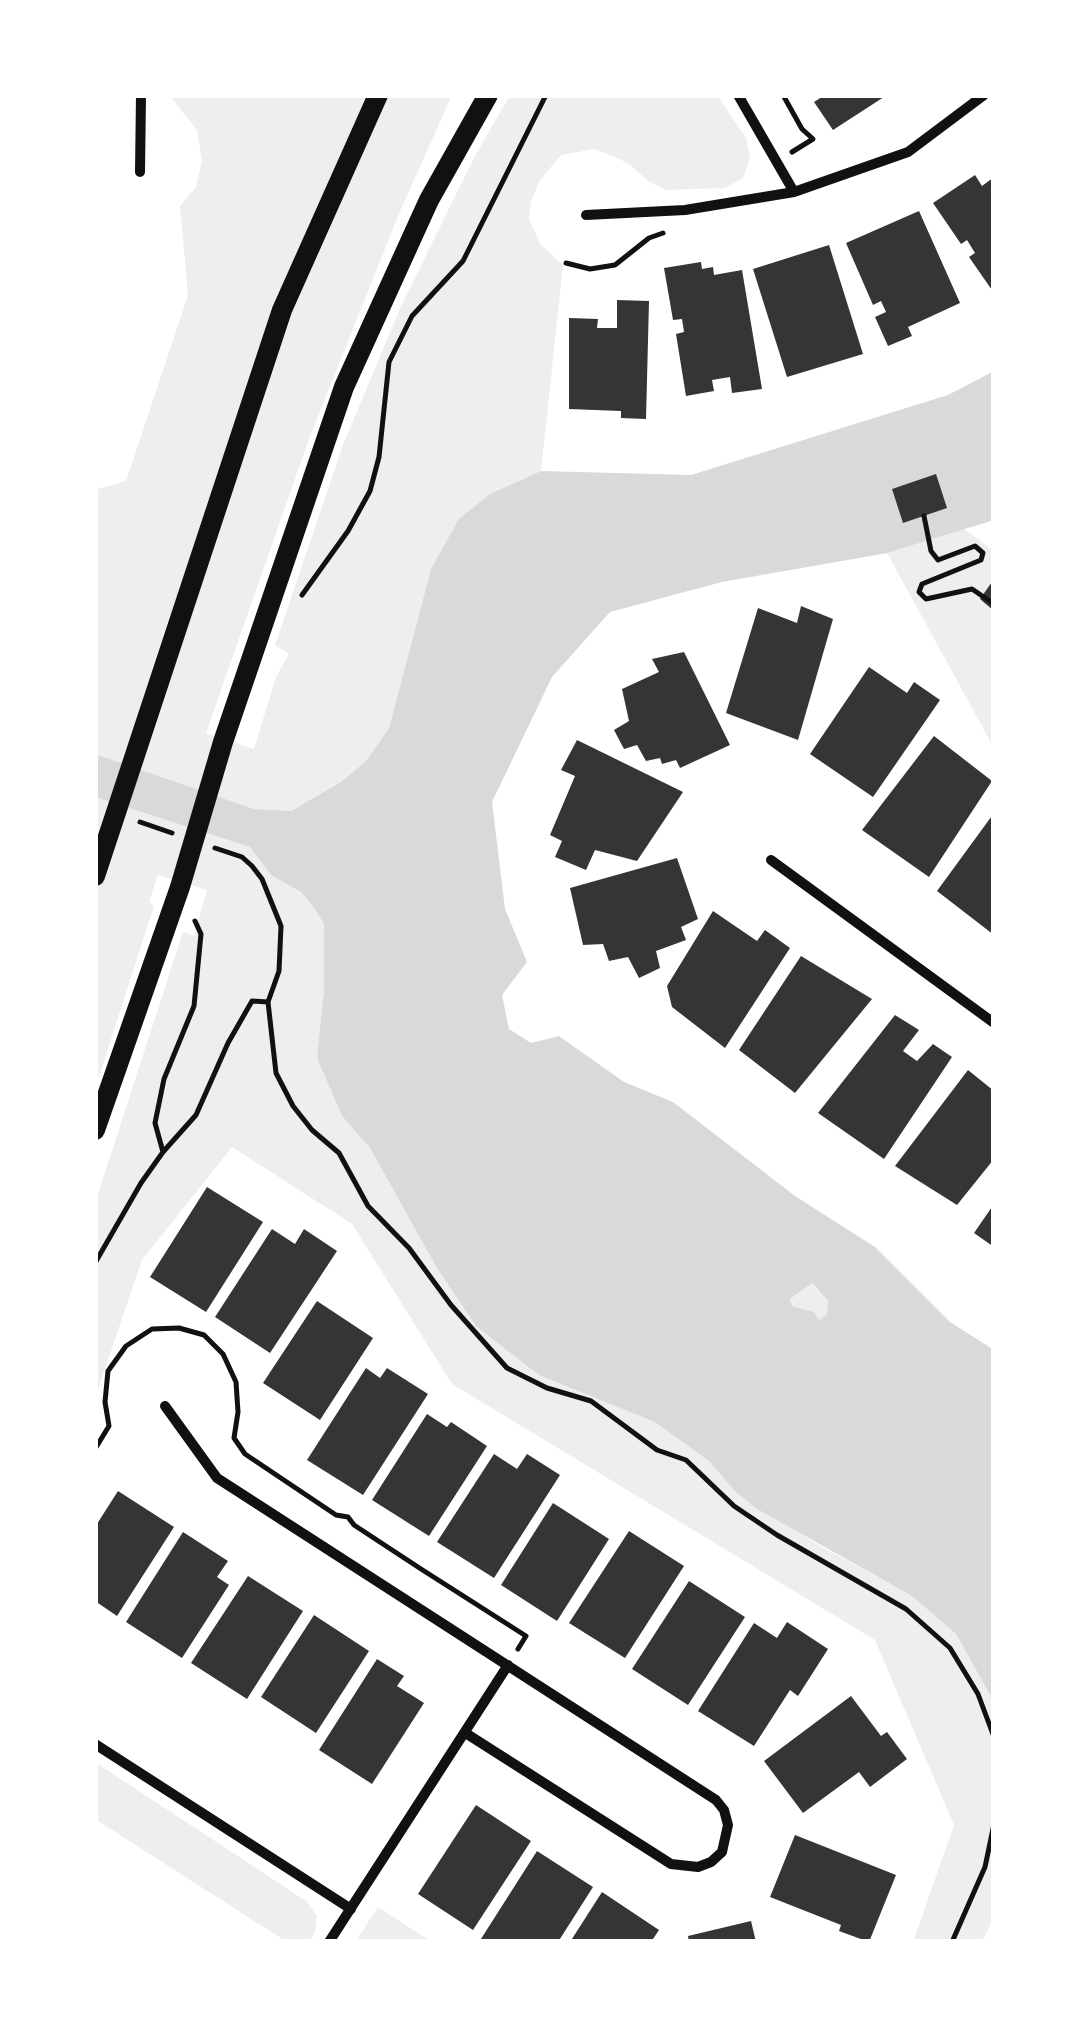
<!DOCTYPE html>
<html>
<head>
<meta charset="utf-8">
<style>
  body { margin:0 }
  #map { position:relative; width:1089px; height:2037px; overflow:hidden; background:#fff; font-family:"IBM Plex Serif",serif }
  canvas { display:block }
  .frame { position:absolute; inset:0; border:98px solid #fff; pointer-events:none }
</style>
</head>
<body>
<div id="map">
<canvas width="1089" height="2037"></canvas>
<div class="frame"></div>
</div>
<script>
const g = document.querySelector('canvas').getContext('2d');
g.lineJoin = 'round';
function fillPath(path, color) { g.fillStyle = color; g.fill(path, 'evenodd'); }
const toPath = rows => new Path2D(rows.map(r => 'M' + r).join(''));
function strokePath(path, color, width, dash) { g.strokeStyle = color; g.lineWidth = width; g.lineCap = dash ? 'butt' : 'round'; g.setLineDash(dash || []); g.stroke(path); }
fillPath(toPath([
  [169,95,452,95,401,209,309,439,206,733,254,749,276,677,289,654,275,645,343,445,401,306,475,156,510,95,717,95,746,138,750,158,743,178,725,188,666,190,648,181,628,163,595,149,561,155,540,180,531,201,529,220,541,245,563,265,541,471,490,494,431,569,389,728,366,761,341,782,291,811,254,809,95,754,95,490,126,481,188,295,180,206,196,187,202,161,197,130],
  [964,529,994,551,994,748,887,553],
  [95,797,250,847,271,875,301,892,314,908,324,924,324,989,317,1058,342,1116,370,1148,437,1268,476,1326,614,1403,655,1422,710,1462,734,1490,815,1543,912,1596,956,1634,994,1702,994,1917,982,1942,913,1942,954,1825,875,1640,452,1384,352,1224,232,1147,142,1260,95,1398,95,1203,183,932,194,936,207,890,158,875,149,902,154,906,95,1089],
  [811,1283,828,1301,827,1316,819,1320,814,1312,792,1306,790,1299],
  [95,1762,306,1901,317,1916,315,1933,309,1942,287,1942,95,1819],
  [378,1907,432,1942,433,1942,355,1942]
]), '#eee');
fillPath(toPath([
  [994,371,994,520,887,553,722,582,610,612,552,677,492,802,505,909,527,962,502,995,509,1029,531,1043,559,1036,624,1082,673,1102,795,1196,875,1247,950,1322,994,1350,994,1702,956,1634,912,1596,757,1509,734,1490,710,1462,655,1422,539,1375,476,1326,437,1268,370,1148,342,1116,317,1058,324,989,324,924,314,908,301,892,271,875,250,847,95,797,95,754,254,809,291,811,341,782,366,761,389,728,431,569,459,519,490,494,541,471,691,475,948,395],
  [812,1283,828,1301,827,1315,819,1320,814,1312,792,1306,790,1299]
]), '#d9d9d9');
fillPath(toPath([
  [825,95,887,95,833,130,814,102],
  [975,175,982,186,994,177,994,293,969,257,975,253,967,240,961,244,933,203],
  [919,211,960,303,908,327,912,336,888,346,875,317,886,312,881,301,873,305,846,243],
  [829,245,863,354,787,377,753,269],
  [701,262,702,269,713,267,714,275,742,270,762,389,732,393,730,377,712,380,714,391,686,396,676,334,684,332,682,319,673,320,664,268],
  [617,300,649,301,646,419,621,418,621,411,569,409,569,318,598,319,597,328,617,328],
  [936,474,947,508,903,523,892,489],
  [994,579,994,611,980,599],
  [801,606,833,619,798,740,726,713,758,608,797,623],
  [684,652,730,745,680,768,676,760,662,764,660,758,646,761,637,745,624,749,614,730,629,721,622,689,659,672,652,659],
  [869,667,907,693,914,682,940,700,873,797,810,754],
  [934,736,992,781,929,877,862,830],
  [577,740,683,792,637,861,595,850,586,870,555,857,562,841,550,835,575,776,561,770],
  [994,813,994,935,937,891],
  [677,858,698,919,681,927,686,940,656,951,660,968,639,978,628,957,609,961,603,944,583,945,570,888],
  [713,911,757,941,765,930,790,948,725,1048,672,1007,667,986],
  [801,956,872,999,795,1093,739,1050],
  [895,1015,919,1030,903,1051,917,1061,933,1044,952,1057,884,1159,818,1113],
  [968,1070,994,1091,994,1159,957,1205,895,1166],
  [207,1187,263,1222,206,1312,150,1277],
  [994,1204,994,1247,974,1233],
  [272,1229,295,1244,304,1229,337,1251,270,1353,215,1317],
  [317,1301,373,1338,320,1420,263,1383],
  [366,1368,380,1378,387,1368,428,1394,363,1495,307,1460],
  [427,1414,447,1427,451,1422,487,1446,429,1536,372,1500],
  [494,1454,517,1469,527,1454,560,1475,494,1578,437,1542],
  [118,1491,174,1527,117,1616,95,1601,95,1527],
  [553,1503,609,1539,557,1621,501,1585],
  [629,1531,684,1566,625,1658,569,1623],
  [183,1532,228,1561,217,1577,229,1585,182,1658,126,1622],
  [248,1576,303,1611,247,1699,191,1663],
  [689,1581,745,1617,688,1705,632,1669],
  [314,1615,369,1651,316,1733,261,1697],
  [787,1622,828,1649,798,1696,790,1690,754,1746,698,1711,754,1623,777,1638],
  [377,1659,404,1676,397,1686,424,1703,372,1784,319,1750],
  [851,1696,881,1736,887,1732,907,1759,870,1787,859,1772,803,1813,764,1761],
  [476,1805,531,1841,473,1930,418,1894],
  [795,1835,896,1875,869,1942,839,1931,841,1925,770,1897],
  [537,1851,593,1887,558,1942,479,1942],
  [602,1892,659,1930,651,1942,570,1942],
  [751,1921,756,1942,689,1942,688,1936]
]), '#353535');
strokePath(toPath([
  [783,95,802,129,813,139,792,152],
  [566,263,590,269,615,265,649,238,663,233],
  [924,516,931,551,938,560,975,546,983,553,981,560,922,584,919,592,926,599,972,589,994,604],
  [302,595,348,531,370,491,379,457,389,362,412,316,463,261,546,95],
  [140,822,172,833],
  [215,848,242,857,252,866,262,879,281,926,279,971,268,1002],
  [195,921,201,934,194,1006,164,1079,155,1123,163,1152,196,1115,228,1043,252,1001,268,1002,276,1073,293,1106,312,1130,339,1153,368,1206,409,1248,451,1305,507,1368,547,1388,591,1401,657,1450,686,1460,734,1506,777,1535,906,1609,950,1648,978,1694,994,1737],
  [95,1263,141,1183,163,1152],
  [95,1449,109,1426,105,1402,108,1371,126,1346,152,1329,179,1328,204,1335,223,1354,236,1382,238,1412,234,1438,245,1454,336,1515,348,1517,354,1525,421,1569,526,1636,518,1649],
  [952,1942,985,1867,994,1824]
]), '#111', 5);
strokePath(toPath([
  [738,95,794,192],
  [140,172,141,95],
  [586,215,685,210,794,192,908,152,984,95],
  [771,860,994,1023],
  [165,1406,217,1478,716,1800,724,1810,728,1825,722,1852,711,1862,698,1867,671,1864,467,1734],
  [95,1744,351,1909],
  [329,1942,508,1665]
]), '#111', 10);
strokePath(toPath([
  [95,876,282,310,378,95],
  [95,1130,180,887,223,742,344,387,429,200,488,95]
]), '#111', 20);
</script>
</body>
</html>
